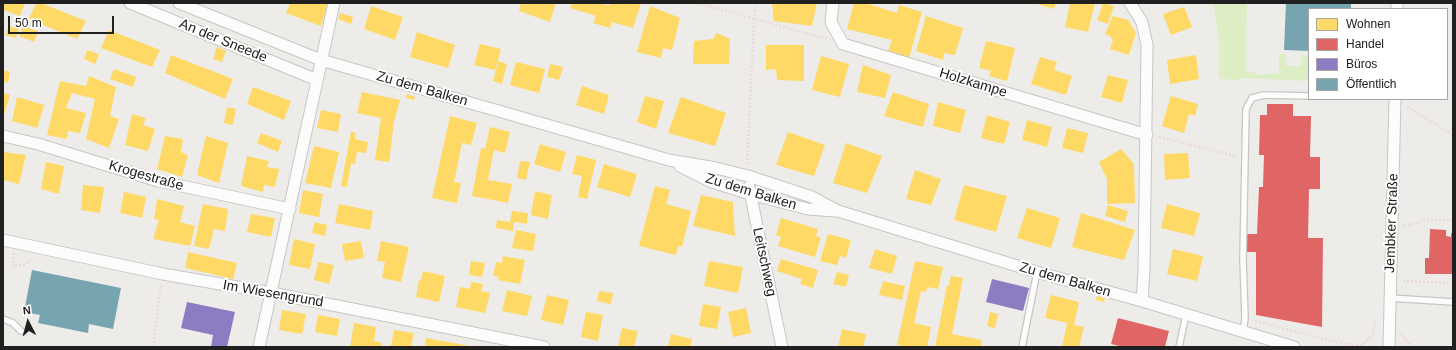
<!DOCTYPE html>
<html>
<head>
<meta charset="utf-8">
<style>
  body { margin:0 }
  #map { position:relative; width:1456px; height:350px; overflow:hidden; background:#eeece9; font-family:Helvetica,sans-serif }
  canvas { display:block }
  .frame { position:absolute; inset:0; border:4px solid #202020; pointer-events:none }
  .legend { position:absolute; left:1308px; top:8px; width:140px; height:92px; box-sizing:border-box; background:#fff; border:1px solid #a6a6a6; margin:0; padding:5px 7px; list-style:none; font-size:12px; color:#202020 }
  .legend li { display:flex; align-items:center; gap:8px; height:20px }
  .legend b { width:20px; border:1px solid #a6a6a6 }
  .north { position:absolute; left:8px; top:302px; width:40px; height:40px; -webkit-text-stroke:3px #fff; paint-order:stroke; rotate:354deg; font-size:11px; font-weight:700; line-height:16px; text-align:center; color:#202020 }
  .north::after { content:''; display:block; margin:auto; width:14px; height:18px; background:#202020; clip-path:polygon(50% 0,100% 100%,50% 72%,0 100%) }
  .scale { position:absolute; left:8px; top:16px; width:106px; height:18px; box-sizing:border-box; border:2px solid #202020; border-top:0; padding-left:5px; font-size:12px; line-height:14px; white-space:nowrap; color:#202020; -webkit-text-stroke:3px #fff; paint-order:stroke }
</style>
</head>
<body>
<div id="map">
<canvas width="1456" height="350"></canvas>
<div class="frame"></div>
<ul class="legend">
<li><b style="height:11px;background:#ffd966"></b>Wohnen</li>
<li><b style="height:11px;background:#e06666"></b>Handel</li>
<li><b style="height:11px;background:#8e7cc3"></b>Büros</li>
<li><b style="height:11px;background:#76a5af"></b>Öffentlich</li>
</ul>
<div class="north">N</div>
<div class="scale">50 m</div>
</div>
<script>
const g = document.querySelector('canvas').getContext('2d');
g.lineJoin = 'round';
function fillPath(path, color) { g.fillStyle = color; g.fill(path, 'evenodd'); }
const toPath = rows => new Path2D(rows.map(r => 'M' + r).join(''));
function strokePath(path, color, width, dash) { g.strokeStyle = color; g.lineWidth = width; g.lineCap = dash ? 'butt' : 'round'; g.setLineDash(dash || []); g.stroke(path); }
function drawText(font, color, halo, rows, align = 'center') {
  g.font = font + ' Helvetica,sans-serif'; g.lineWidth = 4; g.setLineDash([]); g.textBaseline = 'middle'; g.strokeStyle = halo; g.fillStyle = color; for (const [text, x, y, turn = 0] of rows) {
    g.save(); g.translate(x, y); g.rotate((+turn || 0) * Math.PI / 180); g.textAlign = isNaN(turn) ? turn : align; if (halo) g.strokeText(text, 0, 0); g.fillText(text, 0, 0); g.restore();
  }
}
fillPath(toPath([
  [1213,3,1247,3,1245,72,1256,72,1256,75,1279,73,1279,53,1286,54,1286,66,1301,66,1301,55,1309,56,1309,81,1241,78,1240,80,1219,79,1219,38]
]), '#ddeec5');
fillPath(toPath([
  [3,3,25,3,20,16,3,10],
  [36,3,41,3,86,21,77,39,29,19],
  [290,3,328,3,321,26,286,13],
  [521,3,556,3,550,22,519,11],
  [572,3,600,3,609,6,610,3,641,3,633,28,612,22,610,28,593,23,596,16,570,8],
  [772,3,817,3,812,26,774,21],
  [854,3,865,3,897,13,899,5,922,12,909,58,888,51,892,40,847,29],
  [1034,3,1056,3,1054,9],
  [1070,3,1095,3,1088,32,1065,27],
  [1103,3,1114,6,1108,24,1097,20],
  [371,6,403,17,395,40,364,29],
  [650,6,680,18,672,50,663,48,661,58,637,52],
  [1184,7,1192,27,1171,35,1163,14],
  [340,13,353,17,351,24,338,19],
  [926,16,963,28,955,55,944,53,943,60,916,51],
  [1113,16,1128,20,1136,33,1129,55,1110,49,1113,40,1110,36,1105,34],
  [9,26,19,29,16,38,5,35],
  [23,26,38,31,34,42,19,36],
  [109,30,160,50,152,67,101,48],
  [417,32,455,45,448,68,410,57],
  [717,33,730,39,729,64,693,64,694,41,713,39],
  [986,41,1015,48,1007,81,989,76,991,71,979,68],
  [480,44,501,49,495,70,474,65],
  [766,45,804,45,804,81,777,80,776,69,766,70],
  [217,47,226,51,222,62,213,59],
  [87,50,99,54,95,64,84,59],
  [171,55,233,79,225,99,165,73],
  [1196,55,1199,79,1170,84,1167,60],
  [821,56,849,64,840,97,812,90],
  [1040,57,1057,62,1054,70,1072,76,1066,95,1031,84],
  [498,61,507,64,502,84,493,81],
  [516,62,545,69,539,93,510,85],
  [550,64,563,67,559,80,547,77],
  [863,65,891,75,885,98,857,92],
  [114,69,136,77,133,87,110,79],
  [3,70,10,72,8,83,3,81],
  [1108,75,1128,80,1122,103,1101,97],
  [89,76,116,87,110,116,119,119,109,148,86,139,95,99,72,93,66,108,86,113,80,133,68,131,67,139,47,135,60,81,86,86],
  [582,86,609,95,604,114,576,105],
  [253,87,291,101,284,120,247,104],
  [362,92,400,100,394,122,389,162,375,160,381,118,357,113],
  [893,92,929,104,923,127,884,116],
  [3,93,10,95,3,117],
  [407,94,415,97,414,100,406,98],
  [645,96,664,101,656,129,637,122],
  [1171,96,1198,104,1195,116,1189,114,1184,133,1162,126],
  [17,97,44,105,37,128,12,121],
  [681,97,726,113,715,146,668,133],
  [938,102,966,110,960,133,933,126],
  [227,107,236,109,233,125,224,123],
  [321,110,341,114,338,132,317,128],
  [132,114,146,118,143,125,155,129,148,151,125,145],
  [987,115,1010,122,1004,144,981,138],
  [450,116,477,123,471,145,462,143,454,182,461,183,457,203,432,198],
  [1027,120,1052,127,1047,147,1022,140],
  [490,127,510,132,505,153,494,150,488,180,512,184,508,203,472,196,481,148,485,149],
  [1067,128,1088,133,1083,153,1062,148],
  [351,132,356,133,355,139,368,142,366,153,357,152,355,164,351,163,347,187,341,186],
  [788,132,825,145,814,176,776,165],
  [261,133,282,141,278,152,257,143],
  [165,136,183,139,181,152,188,155,182,177,157,169],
  [206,136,228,143,219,183,197,175],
  [846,143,882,156,867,193,833,183],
  [540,144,566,152,560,172,534,164],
  [314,146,339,152,331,188,305,183],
  [1121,149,1134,164,1135,203,1107,204,1107,179,1099,162],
  [4,152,26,155,19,184,3,180],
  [1188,153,1190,178,1165,180,1164,154],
  [577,155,596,160,587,199,578,197,582,176,572,174],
  [247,156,269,161,267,167,279,169,275,187,264,185,263,192,241,186],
  [520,161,530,162,526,180,517,178],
  [46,162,64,166,59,194,41,189],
  [604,164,637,174,630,197,597,187],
  [915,170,941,179,931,205,906,199],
  [83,185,104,187,100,213,81,210],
  [964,185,1007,196,996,232,954,220],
  [655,186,670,190,666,204,691,211,682,247,678,246,676,255,639,246],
  [303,190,323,194,319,217,299,213],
  [535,191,552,195,548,219,531,215],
  [124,192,146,197,142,218,120,213],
  [701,195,733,202,735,236,693,226],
  [157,199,184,206,180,222,195,226,190,246,153,239,159,220,154,219],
  [203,204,228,209,225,231,214,229,209,249,194,246],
  [339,204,373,211,370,230,335,223],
  [1167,204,1200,213,1194,236,1161,228],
  [1108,205,1128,211,1125,222,1105,216],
  [1027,208,1060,218,1051,248,1017,238],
  [512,211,528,213,527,224,514,222,513,231,496,228,497,220,510,222],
  [1081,213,1135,230,1124,260,1072,247],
  [251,214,275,218,271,237,247,232],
  [781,218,818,229,816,236,821,238,815,257,778,246,781,237,776,235],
  [315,222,327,225,325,236,312,233],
  [516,230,536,234,533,251,512,248],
  [828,234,851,240,846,258,840,256,837,265,820,261],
  [294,239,315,244,310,269,289,265],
  [361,241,364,258,345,261,342,244],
  [381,241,409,247,401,282,382,278,385,262,377,261],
  [875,249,897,256,892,274,869,268],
  [1173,249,1203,256,1197,281,1167,274],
  [188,252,237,263,233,279,185,268],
  [503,256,525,260,520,284,498,280,499,277,493,276,496,262,502,263],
  [781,259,818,270,813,288,800,284,802,279,777,271],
  [471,261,485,263,482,277,469,275],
  [709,261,743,267,738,293,704,286],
  [915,261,943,267,938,289,927,287,926,292,921,291,914,323,931,327,927,347,907,347,897,345],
  [318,262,334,265,329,284,314,280],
  [423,271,445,276,439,302,416,297,419,280,421,280],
  [837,272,849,275,846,287,833,284],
  [951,276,963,278,952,334,982,340,981,347,935,347,947,285,949,286],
  [883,281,905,286,902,300,879,295],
  [471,282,483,284,481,291,490,293,485,313,456,307,460,287,470,289],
  [507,290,532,296,527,316,502,311],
  [599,291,613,293,611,304,597,301],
  [547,295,569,300,563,325,541,320],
  [1051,295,1079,302,1074,325,1084,327,1079,347,1062,347,1067,323,1045,318],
  [1097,296,1105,298,1104,302,1096,300],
  [703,304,721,307,717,329,699,326],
  [746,308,751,333,733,337,728,312],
  [282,310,306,314,302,334,279,330],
  [586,312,603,315,598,341,581,337],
  [990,312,998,314,995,328,987,326],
  [318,315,340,319,337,336,315,332],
  [354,323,376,327,374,341,382,343,381,347,350,347],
  [622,328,638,331,634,347,618,346],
  [842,329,866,334,863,347,838,347],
  [394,330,414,333,411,347,391,346],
  [671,334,692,339,690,347,668,347],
  [426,338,470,346,470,347,425,347]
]), '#ffd966');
fillPath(toPath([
  [1267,104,1293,104,1293,116,1311,116,1310,157,1320,157,1320,189,1309,189,1308,238,1323,238,1322,327,1256,315,1256,252,1245,252,1246,234,1257,234,1259,187,1263,187,1264,155,1259,155,1260,115,1267,115],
  [1430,229,1446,230,1446,236,1451,237,1451,233,1453,233,1453,274,1425,274,1425,258,1429,258],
  [1118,318,1169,331,1165,347,1124,347,1111,344]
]), '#e06666');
fillPath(toPath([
  [992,279,1029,288,1023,311,986,302],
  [187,302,235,312,227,347,211,347,213,335,181,328]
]), '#8e7cc3');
fillPath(toPath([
  [1286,3,1351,3,1351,9,1309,9,1309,51,1284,50],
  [32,270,121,288,113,329,89,324,88,333,38,323,40,315,24,312]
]), '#76a5af');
const lane = toPath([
  [1390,298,1453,302],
  [3,319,13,323,21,331],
  [1243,333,1245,318,1243,259,1246,109,1252,98,1264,95,1309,96],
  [1022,347,1037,272],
  [1179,347,1186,315]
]);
const street = toPath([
  [130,3,317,80],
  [179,3,321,60,669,160,716,168,748,176,812,197,838,211,1037,272,1142,301,1294,347],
  [833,3,831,22,843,44,1147,135],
  [1130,3,1142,22,1147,45,1144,271,1142,301],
  [1397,9,1397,3],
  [3,136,38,144,158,181,290,209],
  [680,166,712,182,750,194,808,209,835,211],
  [749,187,782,347],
  [3,240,163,274,272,293,544,347],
  [259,347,334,3],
  [1389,347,1395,99]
]);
strokePath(lane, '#c7c6c5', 8);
strokePath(street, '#c7c6c5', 13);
strokePath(toPath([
  [698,3,827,39],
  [1407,107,1453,135],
  [1159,137,1236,156],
  [747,164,755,3],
  [1404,226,1428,220,1453,220],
  [14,253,12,266,24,265,33,258],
  [1403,281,1453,283],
  [1255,321,1345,344,1362,345,1372,336,1375,323,1378,324],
  [1402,333,1404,338,1412,347],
  [153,347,161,285]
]), '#ecdad9', 2.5, [2, 2]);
strokePath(lane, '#fcfcfc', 5.5);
strokePath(street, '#fcfcfc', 11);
drawText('14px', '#202020', '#fff', [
  ["An der Sneede",223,41,22],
  ["Holzkampe",973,83,17],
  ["Zu dem Balken",422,89,16],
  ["Krogestraße",146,176,16],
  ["Zu dem Balken",751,192,17],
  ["Jembker Straße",1392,223,-88],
  ["Leitschweg",764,262,78],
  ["Zu dem Balken",1065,280,16],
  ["Im Wiesengrund",273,294,10]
]);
</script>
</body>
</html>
